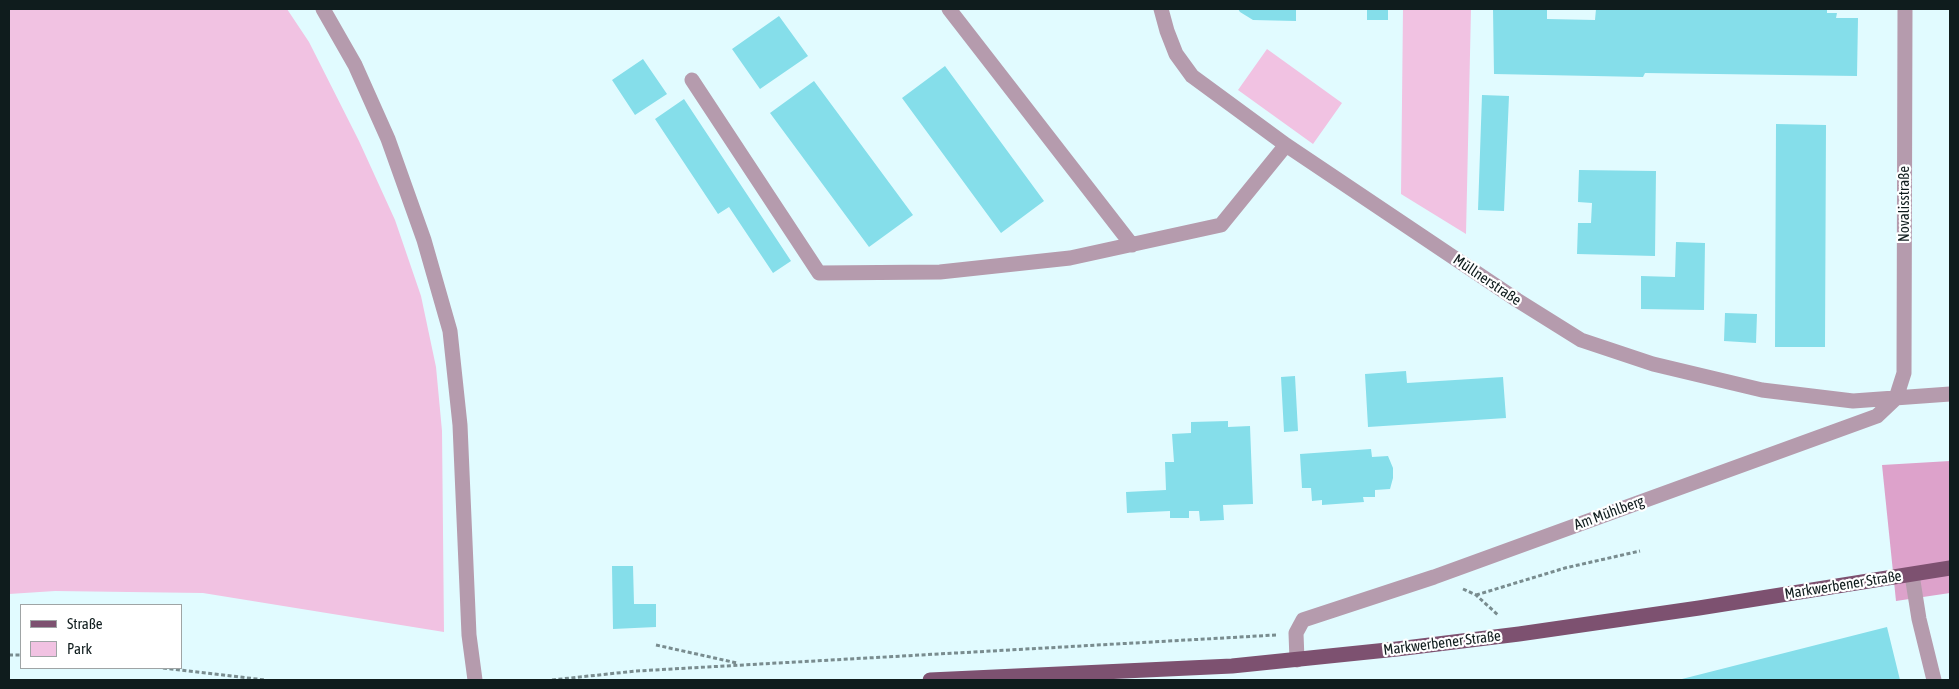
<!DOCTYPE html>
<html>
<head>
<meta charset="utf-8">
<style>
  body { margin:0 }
  #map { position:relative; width:1959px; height:689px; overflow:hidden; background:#e1fbff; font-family:"Asap Condensed",sans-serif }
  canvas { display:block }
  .frame { position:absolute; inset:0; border:10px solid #0f1c1d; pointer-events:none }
  .legend { position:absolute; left:20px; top:604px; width:162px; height:65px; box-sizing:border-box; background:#fff; border:1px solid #9fa4a5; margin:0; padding:6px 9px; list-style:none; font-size:15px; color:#0f1c1d }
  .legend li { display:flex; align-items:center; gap:10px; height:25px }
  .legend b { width:25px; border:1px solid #9fa4a5 }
</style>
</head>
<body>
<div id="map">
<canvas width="1959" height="689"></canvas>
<div class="frame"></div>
<ul class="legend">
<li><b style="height:6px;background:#7d5170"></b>Straße</li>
<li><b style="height:14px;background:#f1c2e2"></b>Park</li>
</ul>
</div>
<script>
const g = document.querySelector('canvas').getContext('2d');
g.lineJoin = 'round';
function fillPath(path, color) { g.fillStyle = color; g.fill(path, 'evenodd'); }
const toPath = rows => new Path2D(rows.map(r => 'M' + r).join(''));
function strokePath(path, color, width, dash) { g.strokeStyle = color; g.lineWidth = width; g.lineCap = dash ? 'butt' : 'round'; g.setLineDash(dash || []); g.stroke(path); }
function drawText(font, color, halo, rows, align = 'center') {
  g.font = font + ' "Asap Condensed",sans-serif'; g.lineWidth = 4.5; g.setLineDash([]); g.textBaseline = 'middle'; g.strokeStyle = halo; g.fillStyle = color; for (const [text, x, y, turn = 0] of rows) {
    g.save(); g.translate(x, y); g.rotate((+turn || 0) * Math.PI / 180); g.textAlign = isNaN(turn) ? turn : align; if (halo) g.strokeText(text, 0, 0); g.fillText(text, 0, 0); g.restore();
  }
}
fillPath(toPath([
  [9,9,287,9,309,42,359,141,395,220,421,296,436,367,442,431,444,632,203,593,55,591,9,594],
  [1403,9,1471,9,1466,234,1401,194],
  [1267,49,1342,103,1313,144,1238,90]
]), '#f1c2e2');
fillPath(toPath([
  [1950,461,1950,593,1896,601,1882,465]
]), '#dda2cb');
fillPath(toPath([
  [1238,9,1296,9,1296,21,1253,20,1240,12],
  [1367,9,1388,9,1388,20,1367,20],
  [1493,9,1547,9,1547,19,1595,20,1596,9,1827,9,1827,13,1837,13,1836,18,1858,18,1857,76,1645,73,1643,77,1494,74],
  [779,16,808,56,760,89,732,49],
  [643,59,667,94,635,115,612,80],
  [945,66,1044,201,1001,233,902,98],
  [814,81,913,215,869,247,770,113],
  [1482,95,1509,96,1504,211,1478,210],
  [684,99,791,261,773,273,729,207,718,214,655,119],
  [1776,124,1826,125,1825,347,1775,347],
  [1579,170,1656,171,1655,256,1577,254,1578,223,1591,223,1592,203,1578,202],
  [1676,242,1705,243,1704,310,1641,309,1641,276,1675,277],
  [1725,313,1757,314,1756,343,1724,341],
  [1406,371,1407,383,1503,377,1506,418,1368,427,1365,374],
  [1295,376,1298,431,1284,432,1281,377],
  [1228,421,1228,427,1250,426,1253,504,1223,505,1224,520,1200,521,1199,511,1189,511,1189,518,1170,518,1170,511,1127,513,1126,492,1166,490,1165,462,1174,462,1172,434,1191,433,1191,422],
  [1371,449,1372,457,1388,456,1393,468,1393,478,1390,489,1375,490,1375,497,1363,497,1364,502,1322,505,1322,500,1312,501,1311,488,1302,488,1300,454],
  [612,566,633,566,634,604,656,604,656,627,613,629],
  [1887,627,1900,680,1678,680]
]), '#85deea');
strokePath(toPath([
  [1463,589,1476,595,1498,615],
  [1476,595,1565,568,1640,551],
  [656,645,737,663],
  [9,655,21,655],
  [163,668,265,680],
  [552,680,636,671,1276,635]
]), '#798c8f', 3, [4, 2.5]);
strokePath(toPath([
  [323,9,355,65,388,139,424,240,450,331,460,425,469,635,475,680],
  [949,9,1132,245],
  [1161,9,1167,31,1176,54,1192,76,1286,145,1517,300,1581,340,1653,364,1762,390,1853,401,1950,394],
  [692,80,819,273,940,272,1070,258,1221,225,1286,145],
  [1912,575,1919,619,1934,680],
  [1297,660,1296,633,1303,620,1434,577,1877,416,1896,398,1904,373,1905,9]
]), '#b59bad', 15);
strokePath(toPath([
  [930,680,1232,666,1397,649,1519,634,1699,608,1950,568]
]), '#7d5170', 15);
drawText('15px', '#0f1c1d', '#fff', [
  ["Novalisstraße",1904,204,-90],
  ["Müllnerstraße",1487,280,34],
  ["Am Mühlberg",1609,513,-20],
  ["Markwerbener Straße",1843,585,-9],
  ["Markwerbener Straße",1442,643,-7]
]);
</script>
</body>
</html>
